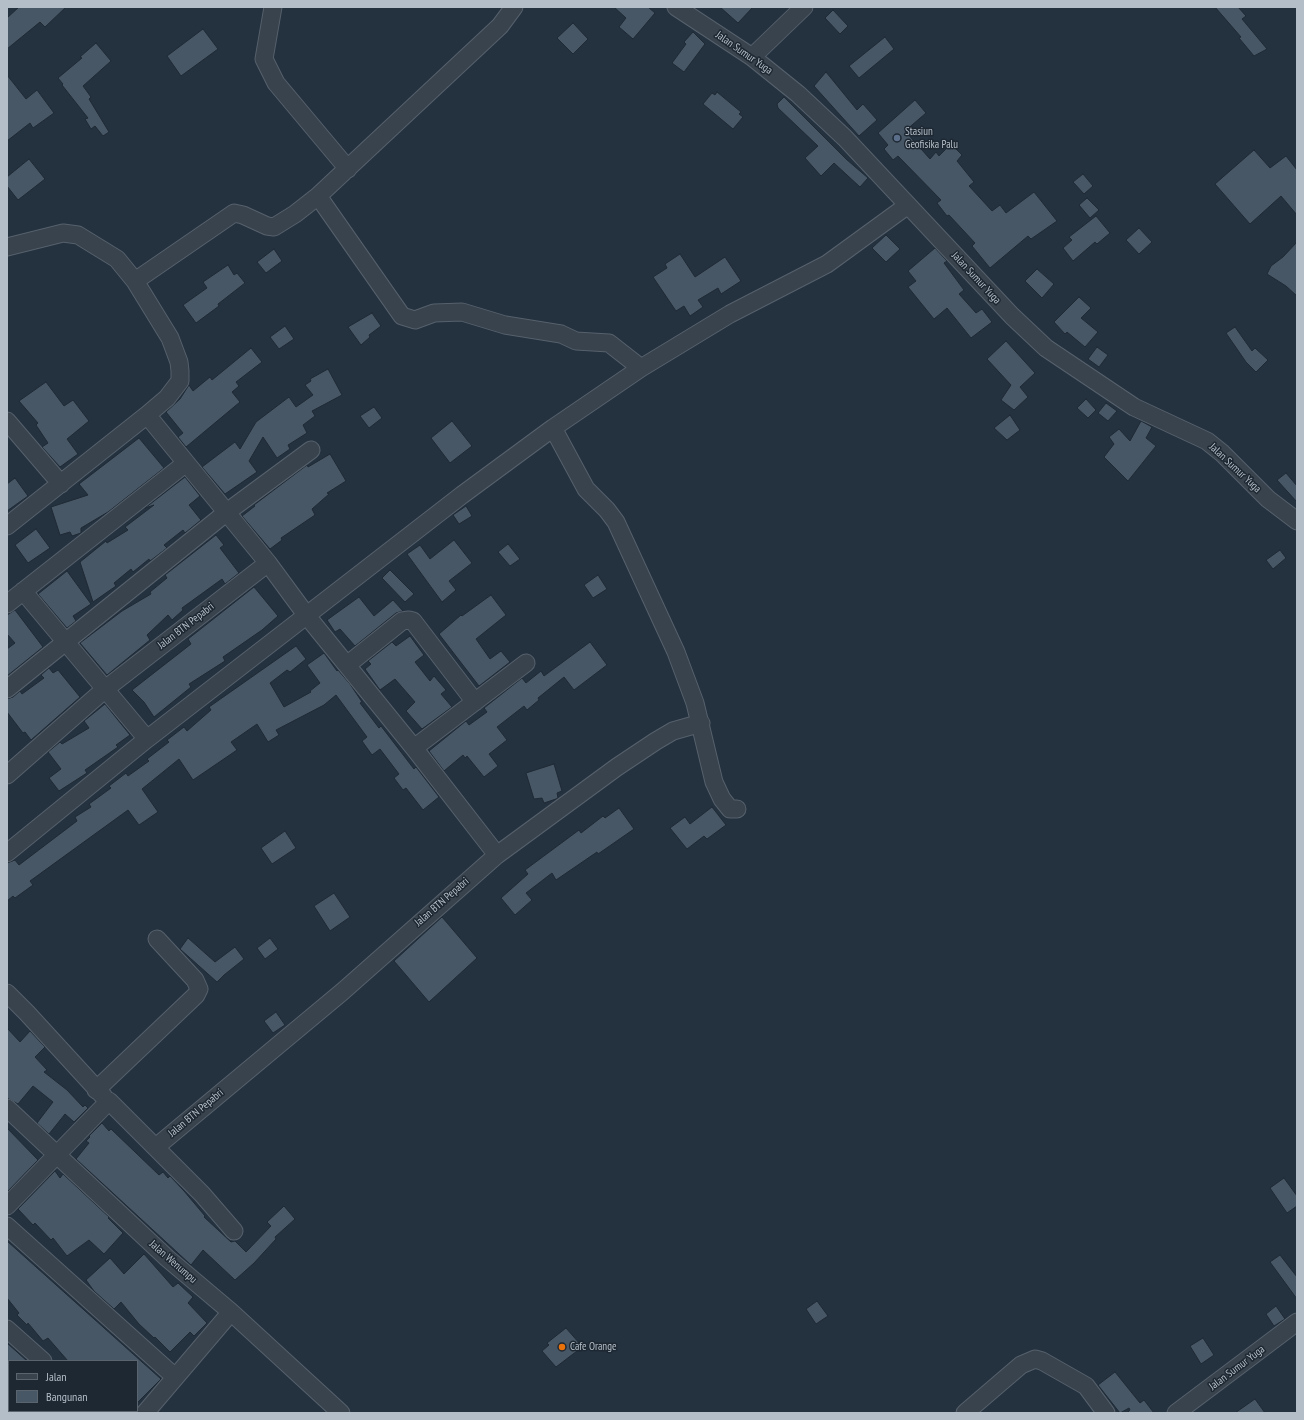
<!DOCTYPE html>
<html>
<head>
<meta charset="utf-8">
<style>
  body { margin:0 }
  #map { position:relative; width:1304px; height:1420px; overflow:hidden; background:#24313f; font-family:"PT Sans Narrow",sans-serif }
  canvas { display:block }
  .frame { position:absolute; inset:0; border:8px solid #b4bec9; pointer-events:none }
  .legend { position:absolute; left:8px; top:1360px; width:130px; height:52px; box-sizing:border-box; background:#1d2833; border:1px solid #59646f; margin:0; padding:5px 7px; list-style:none; font-size:12px; color:#b4bec9 }
  .legend li { display:flex; align-items:center; gap:8px; height:20px }
  .legend b { width:20px; border:1px solid #59646f }
</style>
</head>
<body>
<div id="map">
<canvas width="1304" height="1420"></canvas>
<div class="frame"></div>
<ul class="legend">
<li><b style="height:5px;background:#38434e"></b>Jalan</li>
<li><b style="height:11px;background:#485765"></b>Bangunan</li>
</ul>
</div>
<script>
const g = document.querySelector('canvas').getContext('2d');
g.lineJoin = 'round';
function fillPath(path, color) { g.fillStyle = color; g.fill(path, 'evenodd'); }
const toPath = rows => new Path2D(rows.map(r => 'M' + r).join(''));
function strokePath(path, color, width, dash) { g.strokeStyle = color; g.lineWidth = width; g.lineCap = dash ? 'butt' : 'round'; g.setLineDash(dash || []); g.stroke(path); }
function drawText(font, color, halo, rows, align = 'center') {
  g.font = font + ' "PT Sans Narrow",sans-serif'; g.lineWidth = 3; g.setLineDash([]); g.textBaseline = 'middle'; g.strokeStyle = halo; g.fillStyle = color; for (const [text, x, y, turn = 0] of rows) {
    g.save(); g.translate(x, y); g.rotate((+turn || 0) * Math.PI / 180); g.textAlign = isNaN(turn) ? turn : align; if (halo) g.strokeText(text, 0, 0); g.fillText(text, 0, 0); g.restore();
  }
}
const building = toPath([
  [19,7,66,7,45,27,40,22,7,49,7,18,19,7],
  [614,7,648,7,655,13,633,39,619,27,626,18,614,7],
  [720,7,753,7,738,23,720,7],
  [1215,7,1238,7,1246,16,1242,19,1267,49,1254,56,1239,38,1241,37,1215,7],
  [833,10,848,26,840,34,825,18,833,10],
  [573,23,588,39,573,54,557,38,573,23],
  [203,29,218,49,181,76,167,56,203,29],
  [693,32,705,44,684,72,672,63,686,44,684,42,693,32],
  [885,37,894,49,859,78,849,66,885,37],
  [96,43,111,61,83,86,91,97,89,99,109,132,103,136,95,126,91,129,85,119,88,118,62,85,63,84,58,78,82,58,80,57,96,43],
  [826,72,857,110,863,104,877,120,859,136,814,86,826,72],
  [7,75,26,99,37,90,54,113,33,128,30,123,7,141,7,75],
  [717,92,741,112,739,114,743,117,733,129,703,104,712,93,715,95,717,92],
  [784,97,846,159,868,178,860,187,834,163,821,176,805,158,818,146,778,108,777,104,784,97],
  [915,100,926,113,905,131,930,159,936,152,939,156,951,144,962,155,957,161,974,182,969,186,992,211,1000,205,1006,213,1034,192,1057,221,1031,239,1028,236,990,268,972,246,975,243,949,215,947,216,937,203,941,200,898,156,893,160,884,149,888,145,878,133,915,100],
  [1254,150,1270,168,1286,156,1297,170,1297,215,1281,196,1250,224,1215,184,1254,150],
  [29,159,45,179,18,200,7,186,7,177,29,159],
  [1083,174,1093,186,1084,194,1073,182,1083,174],
  [1087,198,1099,210,1090,218,1079,205,1087,198],
  [1096,216,1110,233,1097,244,1095,242,1073,261,1063,248,1072,240,1069,237,1096,216],
  [1139,228,1152,242,1139,254,1126,240,1139,228],
  [886,235,900,249,886,262,872,248,886,235],
  [1297,242,1297,296,1286,286,1267,274,1271,266,1283,257,1297,242],
  [935,248,947,261,944,263,964,290,959,294,976,313,982,309,992,322,971,338,947,308,934,319,908,287,916,281,908,271,935,248],
  [274,249,282,261,266,273,257,262,274,249],
  [680,254,695,277,725,257,741,281,721,294,718,288,698,300,703,307,690,316,684,306,676,311,653,277,667,268,665,264,680,254],
  [228,265,234,275,237,273,245,283,218,304,219,306,196,323,183,305,207,288,203,282,228,265],
  [1037,269,1054,284,1042,298,1025,281,1037,269],
  [1079,297,1091,308,1081,318,1098,332,1085,347,1067,332,1065,334,1054,322,1079,297],
  [372,313,381,326,369,335,370,337,361,345,348,327,372,313],
  [285,326,294,339,279,349,270,337,285,326],
  [1235,327,1252,351,1255,348,1268,360,1256,372,1246,362,1226,333,1235,327],
  [1006,341,1035,373,1020,387,1028,397,1014,410,1001,400,1011,385,987,359,1006,341],
  [1097,347,1108,355,1099,367,1088,359,1097,347],
  [251,348,262,362,236,382,239,386,232,392,240,402,186,447,178,437,183,433,166,412,180,399,189,385,193,391,210,377,212,380,251,348],
  [328,369,342,395,312,411,315,416,303,425,307,433,288,445,290,449,277,458,263,437,249,461,257,472,225,494,202,467,235,442,240,449,256,422,289,397,296,407,313,395,305,385,311,381,310,379,328,369],
  [46,382,64,406,73,400,89,421,67,439,78,454,60,467,42,447,48,443,36,425,38,423,19,401,46,382],
  [1086,399,1096,410,1088,418,1077,408,1086,399],
  [1106,403,1117,411,1108,421,1098,413,1106,403],
  [374,407,382,418,369,428,360,416,374,407],
  [1010,415,1020,430,1007,440,994,428,1010,415],
  [452,421,472,446,450,463,431,438,452,421],
  [1141,421,1152,427,1146,438,1156,446,1128,481,1104,457,1114,444,1109,437,1119,429,1130,441,1141,421],
  [139,438,164,468,108,512,81,528,81,533,72,536,70,532,60,535,51,507,88,495,79,484,139,438],
  [330,454,346,481,327,493,329,494,312,509,315,515,281,538,282,540,270,549,242,516,255,506,254,505,307,465,308,467,330,454],
  [1286,473,1297,486,1297,502,1277,480,1286,473],
  [185,477,200,496,189,505,201,520,185,533,183,530,164,545,167,548,150,561,149,559,133,572,131,569,114,583,116,586,93,602,80,562,106,541,107,543,128,530,125,527,154,505,145,508,185,477],
  [15,478,28,496,7,511,7,484,15,478],
  [466,506,472,516,459,524,453,515,466,506],
  [36,529,50,548,28,563,15,545,36,529],
  [216,535,224,545,220,548,239,573,225,584,222,579,211,587,182,608,183,610,172,620,168,615,147,635,150,640,107,675,80,643,122,611,151,594,150,592,167,578,165,575,216,535],
  [454,540,472,563,449,581,456,590,442,602,407,554,420,545,430,559,454,540],
  [508,544,520,559,510,566,498,552,508,544],
  [1280,550,1286,558,1273,569,1266,560,1280,550],
  [390,570,414,594,405,602,382,578,390,570],
  [67,571,91,604,73,616,76,621,67,628,38,594,67,571],
  [598,575,607,589,593,598,584,585,598,575],
  [254,587,278,616,262,630,223,657,225,661,189,684,191,687,154,717,144,702,132,690,191,644,188,639,254,587],
  [491,595,506,615,476,639,490,659,501,651,510,662,479,686,439,634,461,615,462,616,491,595],
  [359,597,374,616,393,600,403,611,396,613,355,646,340,629,335,632,327,620,359,597],
  [15,610,43,647,7,676,7,649,15,643,7,634,7,615,15,610],
  [410,636,424,655,415,662,430,681,434,676,446,690,441,694,452,707,422,729,406,711,415,702,395,679,380,690,365,669,371,664,368,661,392,642,396,646,410,636],
  [590,642,607,665,574,690,564,677,538,698,539,700,527,710,524,706,497,727,507,740,489,754,498,766,484,777,467,756,465,758,463,755,444,771,429,751,466,721,469,725,487,712,484,708,522,678,526,683,541,671,544,676,590,642],
  [296,646,306,659,290,672,287,670,270,683,284,707,311,692,310,691,320,683,307,665,324,653,337,671,338,670,350,684,362,702,360,703,379,728,381,726,414,769,416,767,439,797,423,810,406,788,403,790,394,778,399,774,380,749,372,755,362,741,367,737,336,695,324,705,276,730,279,735,268,742,257,724,231,742,237,750,193,780,179,759,142,789,158,812,139,825,128,810,30,881,33,885,15,898,13,896,7,901,7,863,15,860,19,865,77,821,75,817,91,807,89,804,111,788,109,786,126,773,128,776,149,761,147,759,169,742,167,740,184,727,187,731,211,710,209,707,296,646],
  [49,668,53,673,58,670,80,697,31,740,25,732,23,733,7,712,7,699,13,697,20,691,22,694,44,678,41,675,49,668],
  [105,704,130,735,116,745,118,747,85,770,87,773,59,791,49,778,61,769,48,752,60,742,62,744,89,728,84,721,105,704],
  [554,764,562,791,557,793,558,798,556,799,544,803,542,798,534,799,526,773,554,764],
  [712,807,726,825,707,839,704,836,687,849,670,828,685,817,690,824,712,807],
  [619,808,634,829,598,854,597,852,556,880,552,873,526,893,532,900,515,915,501,898,528,874,525,870,579,830,581,833,603,816,605,818,619,808],
  [285,831,296,848,272,864,261,848,285,831],
  [334,893,350,917,330,931,314,906,334,893],
  [442,917,477,958,429,1002,394,961,442,917],
  [188,938,215,962,235,947,244,959,224,975,217,982,180,949,188,938],
  [270,938,278,949,265,959,257,948,270,938],
  [276,1012,285,1025,273,1033,264,1021,276,1012],
  [7,1028,20,1042,30,1031,45,1047,35,1057,47,1070,44,1072,67,1090,83,1107,85,1105,88,1108,74,1122,65,1114,49,1134,37,1123,53,1102,33,1086,18,1104,7,1098,7,1028],
  [102,1123,109,1131,111,1129,159,1175,163,1172,168,1178,170,1176,184,1191,205,1216,204,1217,231,1242,235,1241,246,1252,271,1226,267,1222,284,1206,295,1219,275,1237,276,1239,254,1263,235,1280,203,1250,191,1265,76,1159,89,1143,86,1141,90,1137,89,1136,102,1123],
  [7,1128,38,1160,7,1192,7,1128],
  [55,1171,60,1178,63,1174,109,1217,108,1218,123,1233,104,1254,89,1240,67,1256,53,1238,51,1240,35,1223,33,1225,18,1209,55,1171],
  [1284,1178,1297,1196,1297,1206,1287,1213,1270,1188,1284,1178],
  [7,1241,161,1379,137,1403,137,1361,68,1361,48,1338,43,1341,28,1323,27,1325,17,1315,19,1313,7,1298,7,1241],
  [144,1254,173,1287,178,1283,193,1297,188,1303,207,1323,194,1336,190,1332,170,1352,155,1337,154,1338,139,1324,121,1302,114,1309,94,1291,86,1280,110,1258,124,1274,144,1254],
  [1280,1255,1297,1277,1297,1299,1270,1262,1280,1255],
  [817,1301,828,1316,816,1324,806,1309,817,1301],
  [1276,1306,1285,1319,1274,1326,1266,1314,1276,1306],
  [566,1328,580,1344,576,1349,577,1351,556,1367,542,1351,549,1345,547,1343,566,1328],
  [1203,1338,1214,1355,1201,1364,1190,1346,1203,1338],
  [7,1343,27,1361,7,1361,7,1343],
  [1115,1372,1140,1403,1144,1400,1154,1413,1127,1413,1130,1410,1129,1408,1120,1413,1098,1385,1115,1372],
  [1255,1399,1265,1413,1235,1413,1255,1399]
]);
fillPath(building, '#485765');
strokePath(building, '#1f2a35', 1);
const minor = toPath([
  [273,7,264,59,276,83,348,169],
  [676,7,752,57,798,94,845,138,1012,316,1046,348,1134,407,1207,441,1222,453,1268,499,1297,521],
  [752,57,804,7],
  [318,196,402,316,415,320,434,313,462,312,505,325,561,334,576,341,609,343,641,368],
  [7,247,63,233,78,235,117,259,135,281,234,213,243,215,267,226,274,227,295,214,318,196,500,26,514,7],
  [135,281,170,338,179,362,180,371,180,381,167,398,147,415],
  [7,421,61,484],
  [553,428,586,489,607,510,616,522,676,652,695,703,714,782,722,799,730,809,737,809],
  [7,526,147,415,268,563,307,616,414,748,497,855,342,992,156,1147],
  [23,591,147,739],
  [7,604,186,463],
  [347,665,402,621,409,620,413,621,475,702],
  [7,689,227,512,311,450],
  [414,748,526,663],
  [7,775,104,690,268,563],
  [7,853,147,739,462,495,553,428,641,368,730,314,827,264,908,205],
  [497,855,617,767,656,741,673,731,701,723],
  [7,993,27,1013,104,1097],
  [96,1090,196,995,199,989,195,980,157,939],
  [7,1108,167,1258,231,1312,341,1413],
  [7,1206,109,1101,202,1194,234,1231],
  [7,1226,175,1377],
  [7,1329,43,1361],
  [99,1411,101,1413],
  [34,1413,35,1411],
  [145,1413,231,1312],
  [965,1413,1021,1365,1035,1359,1042,1361,1086,1386,1106,1413],
  [1176,1413,1297,1322]
]);
strokePath(minor, '#56616c', 19);
strokePath(minor, '#38434e', 17);
for (const [x, y, r, color] of [
  [897,138,4,"#5c6f8a"],
  [562,1347,4,"#e8710a"]
]) { const dot = new Path2D(); dot.arc(x, y, r, 0, 2 * Math.PI); g.fillStyle = color; g.fill(dot); strokePath(dot, '#1d2833', 1.5); }
drawText('11px', '#b4bec9', '#1d2833', [
  ["Jalan Sumur Yuga",744,53,35],
  ["Jalan Sumur Yuga",976,278,47],
  ["Jalan Sumur Yuga",1235,468,43],
  ["Jalan BTN Pepabri",186,626,-38],
  ["Jalan BTN Pepabri",442,902,-41],
  ["Jalan BTN Pepabri",196,1113,-40],
  ["Jalan Wenumpu",173,1262,41],
  ["Jalan Sumur Yuga",1237,1368,-37]
]);
drawText('11px', '#b4bec9', '#1d2833', [
  ["Stasiun",905,132],
  ["Geofisika Palu",905,145],
  ["Cafe Orange",570,1347]
], 'left');
</script>
</body>
</html>
